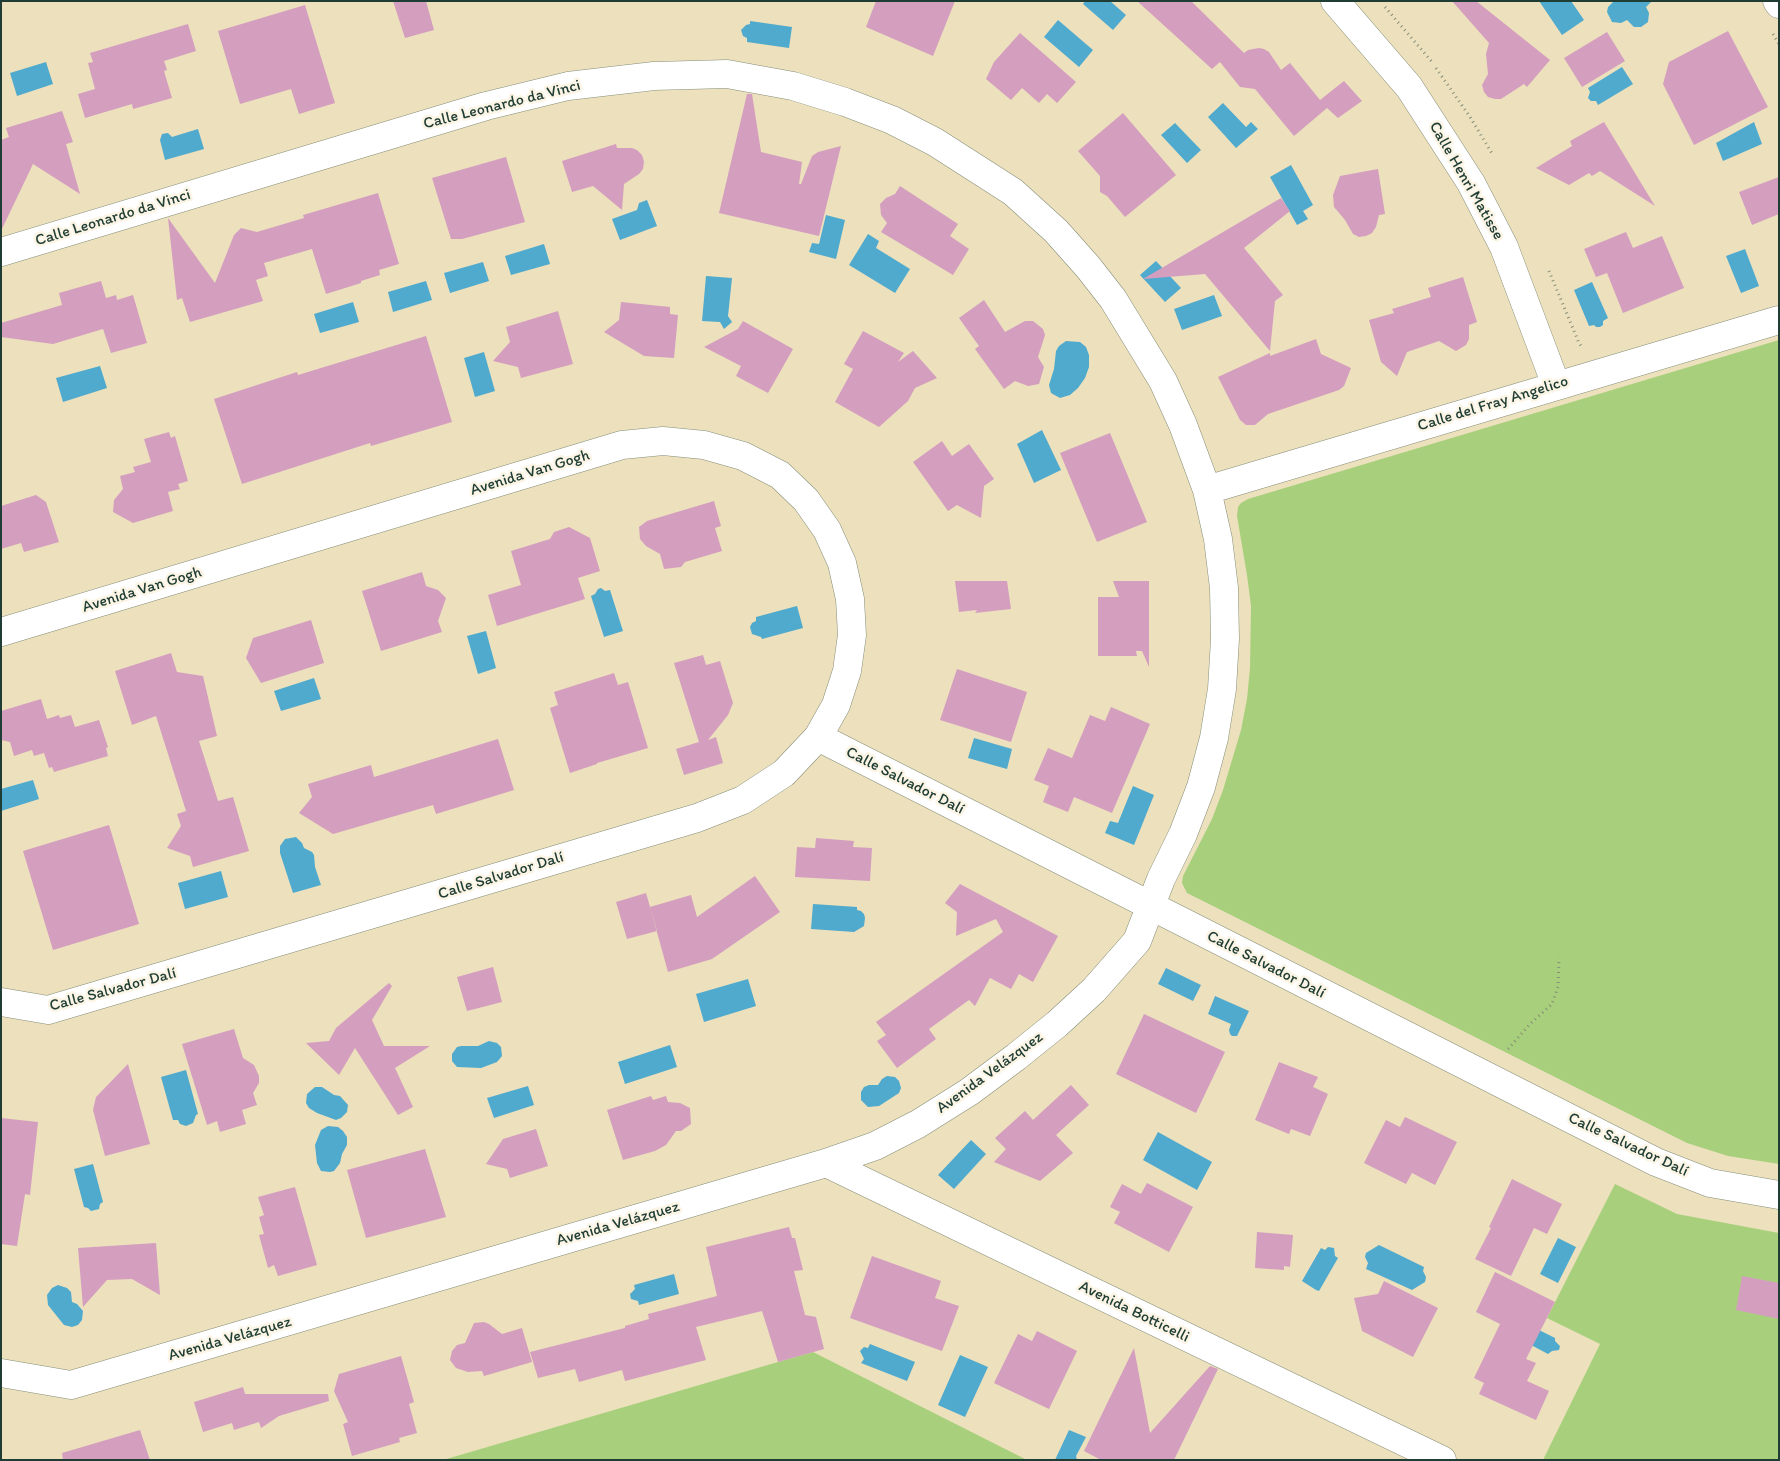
<!DOCTYPE html>
<html>
<head>
<meta charset="utf-8">
<style>
  body { margin:0 }
  #map { position:relative; width:1780px; height:1461px; overflow:hidden; background:#ece0bd; font-family:Itim,sans-serif }
  canvas { display:block }
  .frame { position:absolute; inset:0; border:2px solid #1f3d34; pointer-events:none }
</style>
</head>
<body>
<div id="map">
<canvas width="1780" height="1461"></canvas>
<div class="frame"></div>
</div>
<script>
const g = document.querySelector('canvas').getContext('2d');
g.lineJoin = 'round';
function fillPath(path, color) { g.fillStyle = color; g.fill(path, 'evenodd'); }
const toPath = rows => new Path2D(rows.map(r => 'M' + r).join(''));
function strokePath(path, color, width, dash) { g.strokeStyle = color; g.lineWidth = width; g.lineCap = dash ? 'butt' : 'round'; g.setLineDash(dash || []); g.stroke(path); }
function drawText(font, color, halo, rows, align = 'center') {
  g.font = font + ' Itim,sans-serif'; g.lineWidth = 5; g.setLineDash([]); g.textBaseline = 'middle'; g.strokeStyle = halo; g.fillStyle = color; for (const [text, x, y, turn = 0] of rows) {
    g.save(); g.translate(x, y); g.rotate((+turn || 0) * Math.PI / 180); g.textAlign = isNaN(turn) ? turn : align; if (halo) g.strokeText(text, 0, 0); g.fillText(text, 0, 0); g.restore();
  }
}
fillPath(toPath([
  [1779,340,1779,1164,1728,1156,1687,1143,1187,893,1182,883,1183,876,1212,819,1223,790,1241,730,1247,699,1250,668,1251,606,1247,575,1237,516,1238,507,1241,503,1248,499],
  [1615,1184,1677,1214,1779,1233,1779,1460,1543,1460,1600,1344,1547,1318],
  [813,1352,1027,1460,443,1460,778,1362]
]), '#a8d07c');
fillPath(toPath([
  [1085,1,1110,1,1126,15,1113,30,1083,4],
  [1539,1,1571,1,1584,20,1562,35],
  [1614,1,1652,1,1646,7,1649,13,1648,22,1641,27,1634,27,1627,20,1621,23,1612,22,1607,12,1608,7],
  [1058,20,1093,50,1079,67,1044,37],
  [750,21,792,27,789,48,747,42,747,38,743,36,741,30,746,25,750,24],
  [46,62,53,84,17,96,10,73],
  [1622,67,1633,84,1598,105,1596,101,1591,101,1588,98,1590,92,1588,88],
  [1223,103,1246,127,1251,122,1258,129,1236,148,1208,117],
  [1754,122,1762,144,1723,161,1716,143],
  [1175,123,1201,150,1187,163,1161,135],
  [198,129,204,149,165,160,160,140,162,134,168,133,172,137],
  [1291,165,1313,205,1303,211,1308,219,1297,225,1270,177],
  [647,200,657,226,620,240,612,219,637,210,639,203],
  [826,215,845,220,836,259,809,252,812,243,819,244],
  [868,234,879,241,876,248,910,269,895,293,849,265],
  [544,244,550,264,511,275,505,256],
  [1745,249,1759,286,1741,293,1726,256],
  [1156,261,1181,288,1165,302,1140,275],
  [483,262,489,281,450,293,444,273],
  [706,276,732,278,728,316,732,322,724,329,720,322,702,321],
  [426,281,432,300,393,312,388,292],
  [1592,282,1608,318,1603,321,1603,325,1600,327,1596,327,1594,325,1589,326,1574,290],
  [1214,295,1222,316,1182,330,1174,309],
  [353,302,359,322,320,333,314,314],
  [1066,341,1080,342,1086,347,1089,355,1089,367,1085,378,1078,388,1070,395,1060,398,1051,393,1049,385,1054,369,1056,351,1059,346],
  [484,352,495,391,475,397,464,358],
  [100,366,107,388,63,402,56,378],
  [1042,430,1061,470,1034,483,1017,444],
  [601,588,605,591,610,590,623,631,604,637,591,596,595,594,598,589],
  [797,606,803,628,762,639,761,637,752,634,750,627,752,623,756,621,756,617],
  [486,631,496,668,478,674,467,636],
  [314,678,321,699,281,711,274,691],
  [974,738,1012,749,1007,769,968,758],
  [33,780,39,799,1,811,1,789],
  [1133,786,1154,795,1134,845,1105,833,1110,821,1118,823],
  [296,837,302,843,304,848,312,852,314,855,315,867,321,885,293,893,280,853,280,846,285,839],
  [221,871,228,897,185,909,178,883],
  [813,904,857,907,857,910,861,911,864,914,865,918,864,926,854,932,811,929],
  [1166,968,1201,985,1193,1001,1158,984],
  [748,979,756,1006,704,1022,696,994],
  [1215,996,1249,1011,1237,1036,1232,1036,1230,1034,1229,1030,1231,1024,1208,1014],
  [489,1041,497,1043,501,1047,502,1056,497,1062,481,1068,457,1067,452,1061,452,1054,457,1047,461,1046,478,1046],
  [670,1045,677,1067,625,1084,618,1062],
  [186,1070,198,1114,196,1115,193,1123,186,1126,180,1124,178,1120,173,1120,161,1077],
  [887,1076,895,1077,899,1081,901,1088,899,1093,879,1106,868,1107,861,1100,861,1092,864,1087,869,1085,878,1085,882,1079],
  [528,1086,534,1105,494,1118,487,1098],
  [315,1087,322,1087,334,1095,340,1096,348,1105,347,1112,341,1118,336,1120,317,1113,309,1108,306,1103,307,1094],
  [328,1126,338,1127,343,1131,347,1137,347,1145,342,1154,340,1163,334,1171,330,1172,321,1171,317,1163,315,1145,321,1130],
  [1158,1132,1212,1162,1197,1190,1143,1160],
  [971,1140,986,1154,954,1189,938,1175],
  [93,1164,103,1202,100,1204,99,1209,91,1211,88,1208,84,1207,74,1169],
  [1558,1238,1576,1247,1558,1283,1540,1274],
  [1379,1245,1424,1267,1423,1271,1426,1277,1425,1282,1412,1290,1366,1269,1368,1263,1365,1257,1366,1253],
  [1328,1247,1334,1248,1335,1256,1338,1258,1319,1291,1316,1290,1302,1281,1321,1248,1325,1250],
  [674,1274,679,1294,639,1305,638,1301,631,1299,630,1294,635,1289,634,1285],
  [58,1285,67,1288,71,1292,72,1302,77,1304,83,1311,82,1320,78,1325,72,1327,64,1325,48,1305,47,1295,52,1288],
  [1523,1322,1555,1338,1555,1341,1560,1346,1559,1350,1552,1351,1548,1354,1516,1337],
  [870,1344,915,1362,907,1381,861,1363,864,1359,860,1351,864,1347,868,1348],
  [960,1355,988,1367,965,1417,938,1405],
  [1069,1430,1086,1437,1076,1456,1077,1460,1055,1460]
]), '#4faacd');
fillPath(toPath([
  [393,1,426,1,434,30,405,38],
  [876,1,955,1,933,56,866,27],
  [1137,1,1191,1,1244,53,1248,50,1259,48,1264,49,1269,52,1281,70,1290,63,1320,100,1344,81,1362,101,1338,118,1327,108,1294,136,1255,89,1240,87,1220,62,1212,69],
  [1452,1,1476,1,1550,60,1527,87,1524,84,1501,99,1495,99,1488,97,1484,92,1482,85,1488,74,1486,54,1489,43],
  [305,5,335,103,299,114,291,89,240,104,218,31],
  [188,24,196,51,164,61,167,70,164,71,172,98,133,109,132,104,85,118,78,94,95,89,88,63,93,62,90,53],
  [1728,31,1768,107,1694,145,1663,84,1669,62],
  [1607,32,1625,61,1582,87,1564,58],
  [1020,33,1076,82,1057,103,1047,94,1039,103,1022,88,1011,100,986,79,994,62],
  [747,94,752,94,761,152,802,162,799,184,801,184,812,156,818,152,841,146,819,236,719,213],
  [62,111,73,142,66,144,80,194,33,164,1,231,1,140,9,137,6,128],
  [1123,113,1176,175,1125,217,1107,196,1100,192,1100,176,1078,151],
  [1604,122,1655,206,1600,171,1592,176,1589,173,1569,185,1536,168,1572,146,1570,141],
  [616,144,617,148,632,148,637,150,642,155,644,162,643,169,639,174,624,184,622,210,593,186,572,192,562,161],
  [506,157,525,222,462,239,451,239,432,178],
  [1378,169,1385,214,1379,215,1376,227,1372,233,1366,236,1359,237,1353,234,1345,220,1334,207,1333,195,1340,176],
  [1779,177,1779,214,1752,225,1739,192],
  [900,186,958,224,950,236,969,249,953,275,881,232,887,223,881,215,880,204,886,198,895,194],
  [378,193,399,264,379,270,380,275,361,281,361,283,326,294,312,249,264,263,268,276,256,280,263,301,190,322,182,298,177,300,168,218,215,283,234,235,241,228,257,232,304,218,303,215],
  [1281,198,1290,211,1244,248,1283,295,1275,301,1270,351,1205,274,1143,279],
  [1626,232,1633,248,1662,236,1684,288,1623,313,1607,273,1596,277,1584,249],
  [1463,277,1477,322,1469,325,1469,339,1466,345,1456,351,1439,341,1407,352,1397,376,1381,362,1369,320,1394,313,1392,309,1431,297,1428,288],
  [101,281,106,298,116,295,117,300,133,295,147,343,111,353,103,329,53,344,1,337,1,323,62,305,59,293],
  [984,300,1005,332,1025,321,1033,321,1043,329,1045,335,1038,357,1044,367,1039,384,1028,386,1015,381,1004,389,975,349,979,346,959,318],
  [621,302,670,307,670,314,678,315,674,358,644,356,604,332,619,320],
  [558,311,573,364,521,378,518,367,493,361,510,342,506,327],
  [743,321,793,349,768,393,736,376,741,366,704,347,738,329],
  [863,331,904,353,898,362,913,351,937,378,915,388,908,401,879,427,835,402,853,369,844,364],
  [426,336,452,422,371,446,370,443,242,484,214,399,297,372,298,375],
  [1316,339,1321,354,1351,368,1344,386,1339,390,1268,414,1255,425,1246,425,1240,420,1218,377,1270,353,1270,356],
  [169,432,171,438,175,436,188,481,178,484,180,489,168,492,173,511,133,523,113,512,114,500,123,489,120,476,135,472,133,467,151,462,144,439],
  [1110,433,1147,522,1097,542,1060,453],
  [942,441,952,456,969,444,994,479,984,486,981,518,957,505,948,511,913,462],
  [36,495,46,502,59,542,24,552,21,543,1,549,1,506],
  [714,501,721,526,715,528,722,551,685,562,681,567,664,569,660,554,646,546,640,539,639,527,647,521],
  [569,527,590,538,600,571,578,578,585,599,497,626,488,595,521,585,511,551,550,539,554,532],
  [422,572,426,586,438,590,446,598,438,621,442,632,381,651,362,591],
  [955,581,1007,581,1011,609,975,613,977,610,959,612],
  [1113,581,1149,581,1149,667,1142,651,1136,651,1137,656,1098,656,1098,597,1119,597],
  [311,620,324,663,261,683,246,658,253,638],
  [171,653,177,672,203,676,217,736,199,741,218,801,233,797,249,851,193,867,190,856,167,848,181,826,177,814,186,811,156,716,132,725,115,671],
  [703,655,706,665,720,661,733,703,728,715,708,740,716,737,723,763,684,775,676,749,699,742,674,663],
  [957,669,1027,692,1011,742,940,720],
  [614,673,618,685,628,682,648,748,597,763,597,764,570,773,550,708,558,705,554,692],
  [41,699,47,719,59,715,60,718,71,715,75,727,99,720,108,747,106,748,108,756,54,772,52,767,49,768,44,753,34,756,32,750,14,756,10,742,1,740,1,711],
  [1111,707,1150,724,1112,813,1074,797,1068,812,1043,802,1049,786,1034,780,1048,748,1072,758,1090,715,1105,721],
  [498,739,514,790,436,814,433,805,333,834,299,813,312,797,308,784,371,765,374,777],
  [109,825,139,924,53,950,23,851],
  [816,838,854,841,853,847,872,848,870,881,795,877,797,847,815,848],
  [755,876,780,912,712,959,668,972,650,907,691,895,697,917],
  [960,884,1058,936,1033,982,1019,974,1011,989,990,978,975,1006,969,1000,929,1029,936,1039,897,1068,877,1041,886,1035,876,1022,1003,932,996,919,956,936,957,912,945,903],
  [646,893,657,931,627,939,616,902],
  [493,967,502,1002,467,1011,457,977],
  [389,983,392,986,372,1020,384,1046,430,1046,395,1068,413,1107,398,1115,355,1048,339,1075,306,1043,329,1041,336,1028],
  [1144,1014,1225,1052,1196,1113,1116,1074],
  [234,1029,243,1058,254,1065,259,1076,259,1083,253,1093,257,1105,242,1110,246,1124,220,1132,217,1121,207,1125,182,1044],
  [1279,1062,1318,1077,1313,1087,1328,1094,1310,1136,1291,1129,1289,1134,1255,1120],
  [128,1064,150,1144,105,1156,93,1110,96,1097],
  [1071,1085,1089,1105,1056,1135,1073,1153,1040,1181,994,1162,1006,1149,995,1138,1025,1111,1033,1120],
  [651,1096,653,1100,666,1096,668,1102,680,1103,690,1108,691,1124,681,1131,676,1131,666,1145,655,1151,623,1160,607,1110],
  [1405,1117,1457,1142,1435,1185,1412,1173,1406,1184,1364,1163,1386,1120,1400,1127],
  [1,1118,38,1122,30,1195,25,1194,17,1246,1,1244],
  [536,1129,548,1166,510,1178,507,1169,486,1164,503,1139],
  [425,1149,446,1217,366,1238,347,1170],
  [1512,1179,1562,1204,1547,1234,1534,1228,1511,1276,1475,1259,1491,1228,1489,1227],
  [1147,1183,1193,1207,1169,1252,1114,1223,1120,1212,1110,1207,1122,1184,1141,1194],
  [295,1187,317,1265,278,1276,274,1265,268,1268,259,1235,264,1234,259,1217,264,1215,258,1197],
  [789,1227,792,1238,795,1238,803,1270,794,1271,805,1315,816,1317,824,1349,778,1362,762,1311,696,1327,706,1360,625,1381,622,1370,579,1382,575,1369,538,1378,530,1352,625,1328,625,1326,649,1319,648,1314,717,1296,706,1247],
  [1257,1232,1293,1235,1290,1267,1284,1266,1284,1270,1255,1268],
  [156,1243,160,1295,132,1279,107,1280,83,1307,78,1248],
  [872,1256,941,1281,935,1298,959,1306,942,1351,850,1318],
  [1495,1272,1555,1302,1526,1359,1536,1363,1527,1381,1549,1391,1536,1420,1479,1394,1484,1383,1474,1378,1500,1324,1476,1312],
  [1742,1276,1779,1283,1779,1319,1736,1310],
  [1384,1281,1438,1308,1413,1357,1362,1331,1354,1298,1378,1294],
  [484,1322,489,1324,502,1334,522,1328,532,1362,484,1376,482,1371,468,1372,456,1368,450,1360,452,1351,457,1345,465,1343,474,1323],
  [1037,1331,1077,1351,1049,1409,994,1383,1018,1334,1032,1341],
  [1134,1348,1150,1433,1210,1366,1218,1369,1174,1460,1101,1460,1084,1451],
  [401,1356,414,1402,409,1404,417,1433,399,1438,400,1442,352,1456,343,1424,348,1422,334,1391,339,1374],
  [243,1387,245,1394,328,1394,329,1401,279,1416,261,1428,259,1422,234,1430,232,1423,203,1432,194,1402],
  [140,1430,150,1460,63,1460,62,1453]
]), '#d49ebf');
const minor = toPath([
  [1335,1,1409,87,1471,183,1504,247,1556,385],
  [1777,1,1779,4],
  [1,252,486,106,568,86,654,76,727,74,793,86,845,102,892,120,935,142,1013,192,1056,231,1088,267,1113,299,1163,381,1183,425,1207,490,1218,539,1224,588,1225,639,1222,689,1214,738,1201,787,1183,834,1161,879,1137,941,1094,990,1057,1024,1016,1057,969,1092,918,1124,875,1146,826,1163,71,1385,1,1373],
  [1207,490,1779,320],
  [1,632,622,445,663,441,704,445,743,456,780,475,806,500,827,530,842,563,850,599,852,635,847,671,836,705,818,737],
  [1,1002,48,1010,697,818,743,800,784,773,818,737,1656,1162,1710,1183,1779,1195],
  [826,1163,1442,1460]
]);
strokePath(minor, '#868e78', 29);
strokePath(toPath([
  [1385,7,1433,63],
  [1773,34,1779,44],
  [1436,68,1470,117,1493,155],
  [1549,271,1579,343,1582,347],
  [1508,1049,1530,1024,1552,1004,1558,987,1559,958]
]), '#868e78', 3, [1, 4]);
strokePath(minor, '#fff', 28);
drawText('16px', '#1f3d34', '#fcf5e5', [
  ["Calle Leonardo da Vinci",502,105,-14],
  ["Calle Henri Matisse",1466,181,60],
  ["Calle Leonardo da Vinci",113,218,-17],
  ["Calle del Fray Angelico",1493,404,-17],
  ["Avenida Van Gogh",530,473,-17],
  ["Avenida Van Gogh",142,590,-17],
  ["Calle Salvador Dalí",905,781,27],
  ["Calle Salvador Dalí",501,876,-17],
  ["Calle Salvador Dalí",1266,965,27],
  ["Calle Salvador Dalí",113,990,-15],
  ["Avenida Velázquez",990,1073,-36],
  ["Calle Salvador Dalí",1628,1145,25],
  ["Avenida Velázquez",618,1224,-16],
  ["Avenida Botticelli",1134,1312,26],
  ["Avenida Velázquez",230,1339,-16]
]);
</script>
</body>
</html>
